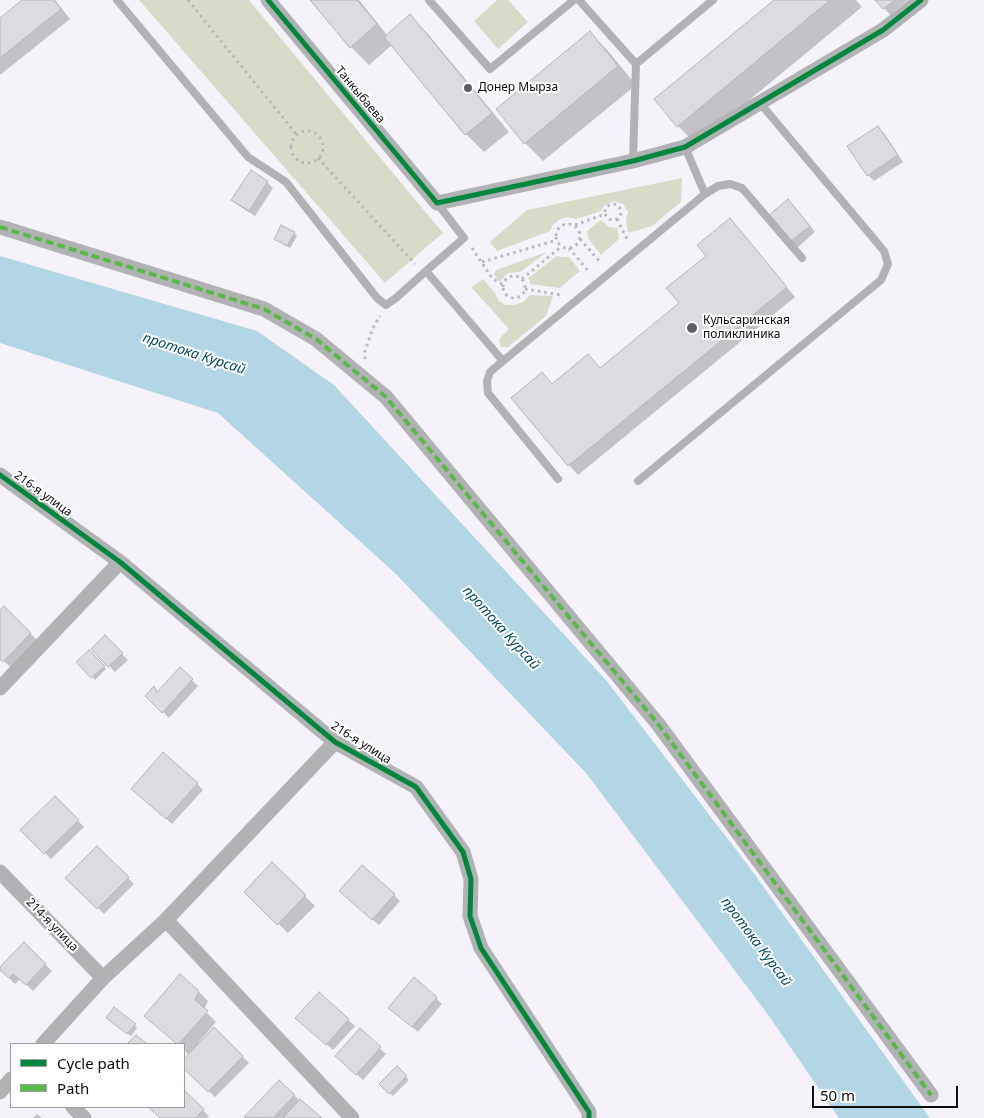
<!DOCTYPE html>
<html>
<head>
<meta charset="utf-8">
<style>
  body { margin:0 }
  #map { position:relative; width:984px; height:1118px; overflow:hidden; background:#f5f3f9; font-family:"Noto Sans",sans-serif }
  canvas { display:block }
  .legend { position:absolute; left:10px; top:1043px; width:175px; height:65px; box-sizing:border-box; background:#fff; border:1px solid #9e9e9f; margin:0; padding:6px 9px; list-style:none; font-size:15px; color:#0d0c0f }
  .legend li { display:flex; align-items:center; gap:10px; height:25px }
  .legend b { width:25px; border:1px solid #9e9e9f }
  .scale { position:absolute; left:812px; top:1086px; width:146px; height:22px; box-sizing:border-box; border:2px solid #0d0c0f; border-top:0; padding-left:6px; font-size:15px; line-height:18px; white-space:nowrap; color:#0d0c0f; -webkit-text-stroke:4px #fff; paint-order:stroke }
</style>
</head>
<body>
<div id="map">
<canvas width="984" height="1118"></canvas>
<ul class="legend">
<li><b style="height:6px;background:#00873e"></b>Cycle path</li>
<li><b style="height:6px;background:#58b947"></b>Path</li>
</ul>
<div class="scale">50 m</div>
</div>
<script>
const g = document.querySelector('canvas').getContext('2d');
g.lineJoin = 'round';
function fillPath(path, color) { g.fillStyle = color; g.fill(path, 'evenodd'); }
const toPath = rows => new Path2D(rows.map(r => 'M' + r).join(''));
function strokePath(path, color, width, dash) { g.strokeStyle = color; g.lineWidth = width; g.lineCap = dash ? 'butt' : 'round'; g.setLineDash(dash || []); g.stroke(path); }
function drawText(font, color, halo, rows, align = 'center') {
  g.font = font + ' "Noto Sans",sans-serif'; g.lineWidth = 4; g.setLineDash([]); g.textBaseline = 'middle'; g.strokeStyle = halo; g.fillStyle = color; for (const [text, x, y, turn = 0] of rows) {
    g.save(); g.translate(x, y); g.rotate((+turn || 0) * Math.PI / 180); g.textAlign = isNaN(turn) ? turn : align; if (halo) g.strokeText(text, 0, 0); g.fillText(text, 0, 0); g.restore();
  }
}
fillPath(toPath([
  [139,0,249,0,443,233,385,283],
  [497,0,508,0,528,22,498,49,474,21],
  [682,178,681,202,652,226,628,233,626,219,628,212,623,204,614,201,605,205,601,211,576,219,568,217,560,219,553,225,550,231,497,251,490,242,527,210],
  [601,220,609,227,614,228,617,227,619,239,601,255,588,238,587,231],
  [547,252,520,272,508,273,499,282,494,274,496,270],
  [557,256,563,257,569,257,580,271,560,288,530,284,530,280,528,278],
  [483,279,495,293,499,301,506,305,514,305,523,302,530,295,553,296,546,316,508,347,501,347,499,341,501,337,509,329,471,287]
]), '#d6dcc8');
fillPath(toPath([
  [0,256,257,331,334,385,606,680,747,864,930,1118,839,1118,769,1016,586,773,396,574,218,413,0,343]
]), '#b2d6e5');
fillPath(toPath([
  [24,0,55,0,70,19,0,75,0,20],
  [312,0,359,0,387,35,410,16,428,34,509,132,484,152,466,134,392,45,369,65,351,47],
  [776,0,856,0,862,7,696,144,678,126],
  [877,0,908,0,890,15],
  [590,33,608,51,636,85,543,161,525,143],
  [878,127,884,133,903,162,874,181,868,175],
  [267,182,273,188,255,216,239,206,233,199],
  [794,206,815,232,797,248,791,241],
  [730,220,739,229,795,297,578,475,569,465,513,398,542,374,553,385,600,369,681,303,707,256],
  [294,233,297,236,290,248,278,241,276,239],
  [4,607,37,640,10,667,0,657,0,611],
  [105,637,128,660,115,672,92,649],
  [89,652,106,669,95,680,78,662],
  [180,669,198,686,169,718,153,702,154,688,158,692],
  [197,784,203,790,172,824,139,795],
  [55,797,84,827,51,859,22,830],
  [97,847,134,884,104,914,67,878],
  [272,864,315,906,288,933,245,892],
  [394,895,400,901,379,925,347,897],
  [24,944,52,971,33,991,20,979,15,984,0,969],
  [199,992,208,1001,204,1010,216,1022,199,1042,201,1043,214,1029,249,1063,215,1097,184,1067,184,1060,189,1055,184,1050,184,1044,177,1044,155,1025],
  [319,994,355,1026,333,1050,303,1024],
  [436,998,442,1004,418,1032,396,1014],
  [110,1020,135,1025,137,1028,131,1036],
  [360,1030,386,1054,363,1080,343,1062],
  [397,1068,409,1080,393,1096,380,1084],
  [279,1081,300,1101,320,1118,246,1118,245,1117],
  [184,1092,209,1116,207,1118,162,1118,150,1107,184,1107],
  [37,1114,42,1118,33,1118]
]), '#0003');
const building = toPath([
  [22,0,54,0,61,9,0,58,0,18,22,0],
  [310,0,357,0,377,24,350,48,310,0],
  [774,0,830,0,677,127,654,99,774,0],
  [875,0,895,0,883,9,875,0],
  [410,14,492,113,465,135,384,37,410,14],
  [590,31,618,66,524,144,496,109,590,31],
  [878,126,898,155,867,176,847,146,878,126],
  [251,170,268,181,249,211,231,200,251,170],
  [788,199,810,226,790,242,768,216,788,199],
  [730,218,787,287,568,466,511,398,542,372,552,384,588,354,600,368,679,303,666,288,706,256,697,245,730,218],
  [281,225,295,232,287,246,274,239,281,225],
  [4,606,31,633,3,662,0,659,0,610,4,606],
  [105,635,123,653,108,667,91,649,105,635],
  [89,650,105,666,91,678,76,662,89,650],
  [180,667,193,679,162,713,145,696,154,686,157,692,180,667],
  [163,752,198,783,166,819,131,789,163,752],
  [55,796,79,820,44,854,20,830,55,796],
  [97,846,129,877,97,909,65,878,97,846],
  [272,862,306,895,277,925,244,892,272,862],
  [362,865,395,894,372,920,339,891,362,865],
  [24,942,46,964,26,985,13,974,9,978,0,970,0,967,24,942],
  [180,974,199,991,195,1000,208,1011,179,1044,177,1044,144,1016,180,974],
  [414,977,437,997,412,1027,388,1008,414,977],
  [319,992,349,1019,326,1045,295,1018,319,992],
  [114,1007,136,1024,127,1034,106,1018,114,1007],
  [214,1027,243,1056,208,1092,184,1069,184,1059,214,1027],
  [360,1028,381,1047,356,1075,335,1056,360,1028],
  [136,1035,147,1044,127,1044,136,1035],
  [397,1066,407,1076,389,1094,379,1084,397,1066],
  [279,1080,295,1095,273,1118,244,1117,279,1080],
  [184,1090,204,1109,196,1118,160,1118,148,1107,184,1107,184,1090],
  [300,1099,322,1118,283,1118,300,1099]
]);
fillPath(building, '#dcdbe0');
strokePath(building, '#b7b5ba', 1);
strokePath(toPath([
  [188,0,296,134],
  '291 147a16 16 0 1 1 32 0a16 16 0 1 1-32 0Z',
  [318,158,415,264],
  '605 212a8 8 0 1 1 16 0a8 8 0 1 1-16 0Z',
  [617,219,628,241],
  '556 236a12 12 0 1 1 24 0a12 12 0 1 1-24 0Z',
  [575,225,605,214],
  [580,239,601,263],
  [472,248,492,278,503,285],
  [569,248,589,272],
  [482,262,557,240],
  '503 287a11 11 0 1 1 22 0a11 11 0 1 1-22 0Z',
  [522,279,562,246],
  [525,289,561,295],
  [365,359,365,351,373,328,380,316]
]), '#b9b8bd', 3, [2.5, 4]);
strokePath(toPath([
  [117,0,248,157,286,182,377,298,386,305,396,298,426,271],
  [429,0,490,69,574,0],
  [579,0,636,64,713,0],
  [633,161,636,64],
  [705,194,718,186,730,184,742,188,802,258],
  [437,203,464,238,426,271,503,361,705,194,685,147],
  [503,361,490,372,487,381,488,393,558,479],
  [638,481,881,280,888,264,884,251,760,103]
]), '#b1b2b4', 8);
strokePath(toPath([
  [268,0,437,203,633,161,685,147,883,30,921,0],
  [0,227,264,309,316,339,386,397,658,724,931,1095],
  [0,475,120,562,335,742,416,787,463,852,471,879,470,916,481,948,589,1112,589,1118],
  [0,688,120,562],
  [0,872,103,978],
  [166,920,352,1118],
  [43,1044,103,978,166,920,335,742],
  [0,1092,11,1079],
  [73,1107,84,1118]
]), '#b1b2b4', 15);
strokePath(toPath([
  [0,227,264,309,316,339,386,397,658,724,931,1095]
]), '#58b947', 4, [8, 4]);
strokePath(toPath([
  [268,0,437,203,633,161,685,147,883,30,921,0],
  [0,475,120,562,335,742,416,787,463,852,471,879,470,916,481,948,589,1112,589,1118]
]), '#00873e', 5);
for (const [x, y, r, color] of [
  [468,88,5,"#5e5d61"],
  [692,328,6,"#5e5d61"]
]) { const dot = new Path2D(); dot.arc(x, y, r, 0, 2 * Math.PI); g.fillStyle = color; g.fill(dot); strokePath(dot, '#fff', 2); }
drawText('12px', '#0d0c0f', '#fff', [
  ["Донер Мырза",478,88],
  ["Кульсаринская",703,321],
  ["поликлиника",703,335]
], 'left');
drawText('12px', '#0d0c0f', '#fff', [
  ["Танкыбаева",360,95,50],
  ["216-я улица",43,494,36],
  ["216-я улица",361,743,32],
  ["214-я улица",52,925,46]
]);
drawText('italic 14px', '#004c5f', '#fff', [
  ["протока Курсай",194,354,18],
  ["протока Курсай",501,628,48],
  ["протока Курсай",756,942,53]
]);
</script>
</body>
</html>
